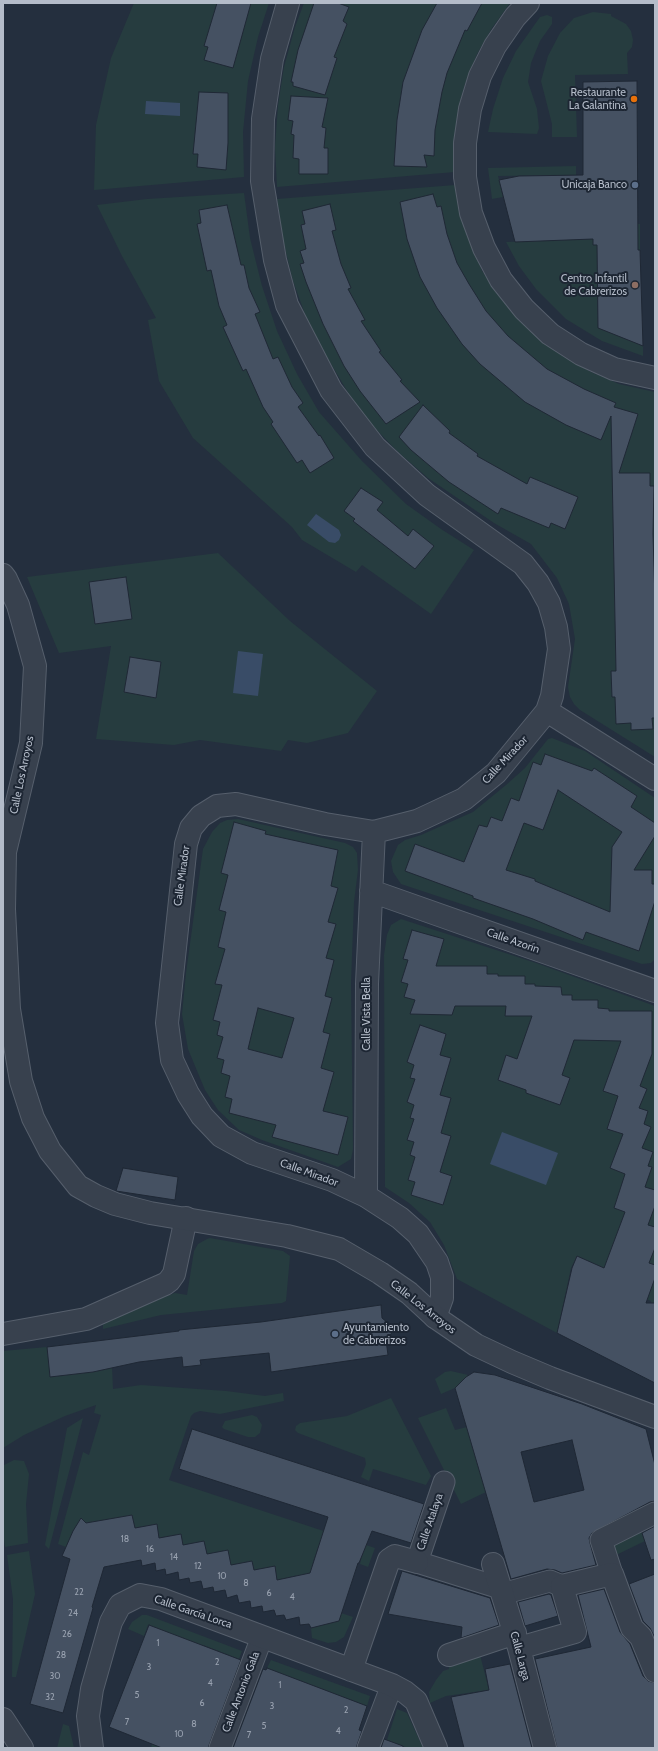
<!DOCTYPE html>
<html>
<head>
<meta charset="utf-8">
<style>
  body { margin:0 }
  #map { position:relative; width:658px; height:1751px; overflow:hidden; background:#242f3e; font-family:Cabin,sans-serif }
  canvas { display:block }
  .frame { position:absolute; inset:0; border:4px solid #b4bcc9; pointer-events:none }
</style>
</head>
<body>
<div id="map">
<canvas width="658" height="1751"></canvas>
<div class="frame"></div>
</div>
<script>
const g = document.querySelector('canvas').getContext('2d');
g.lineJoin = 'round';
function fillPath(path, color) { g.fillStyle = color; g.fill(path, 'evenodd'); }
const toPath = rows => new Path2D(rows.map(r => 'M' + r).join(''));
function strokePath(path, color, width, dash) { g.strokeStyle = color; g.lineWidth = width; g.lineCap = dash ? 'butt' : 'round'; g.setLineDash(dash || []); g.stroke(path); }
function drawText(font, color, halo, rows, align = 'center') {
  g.font = font + ' Cabin,sans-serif'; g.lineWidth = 4; g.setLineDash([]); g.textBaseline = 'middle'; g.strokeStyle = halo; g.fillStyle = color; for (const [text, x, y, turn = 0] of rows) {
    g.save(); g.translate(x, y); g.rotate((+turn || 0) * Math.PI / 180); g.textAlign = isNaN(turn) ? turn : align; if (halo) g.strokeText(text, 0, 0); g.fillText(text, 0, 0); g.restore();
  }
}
fillPath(toPath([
  [134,3,269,3,258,37,248,81,243,132,244,177,94,190,96,125,111,58],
  [304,3,510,3,492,28,477,54,465,84,458,111,454,143,455,172,277,187,275,147,278,105,284,67,295,27],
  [593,12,611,14,611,16,626,24,631,31,633,40,632,47,627,53,628,74,575,75,577,137,552,137,552,124,541,81,548,56,560,33,574,18],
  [547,15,552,17,552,24,540,41,531,63,528,82,537,109,539,128,537,134,488,132,493,109,503,78,516,51,540,17],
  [576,166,576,175,498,176,503,197,492,199,488,168],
  [455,185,465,229,482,271,500,296,541,341,564,357,591,372,619,384,655,392,655,757,580,710,574,704,570,697,568,687,575,639,569,604,557,578,531,544,494,523,428,478,397,451,370,423,349,394,325,354,306,317,293,281,283,240,277,199],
  [244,193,250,238,262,286,277,331,297,374,319,412,362,461,406,504,441,529,474,550,431,614,362,565,356,572,302,540,292,527,193,438,159,381,148,320,156,318,122,256,97,205,147,199],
  [586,224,640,224,640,250,597,251,598,327,643,346,643,356,602,341,566,319,536,289,519,266,506,242,593,239,593,245,601,245],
  [218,553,290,621,377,691,348,733,307,743,288,740,281,751,200,740,174,745,96,739,111,646,59,653,27,577],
  [552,738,585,751,655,798,655,959,651,963,642,964,401,884,393,872,391,861,398,845,405,840,421,835,473,812,506,785,525,768,548,739],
  [238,819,345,843,353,847,357,853,358,870,354,902,351,983,353,1149,351,1159,338,1167,262,1140,239,1130,218,1110,205,1090,188,1049,182,1014,186,973,203,849,212,832,220,823,227,820],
  [401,919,536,963,655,1006,655,1303,651,1303,651,1301,595,1279,595,1264,577,1256,571,1268,557,1333,457,1279,444,1245,430,1222,409,1203,385,1187,384,955,387,935,391,925],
  [210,1238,283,1251,290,1256,286,1301,282,1303,161,1315,103,1329,103,1325,107,1320,175,1293,187,1295,194,1251,198,1244,207,1239],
  [47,1347,50,1377,112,1367,113,1389,141,1385,226,1391,265,1396,283,1393,284,1401,220,1414,200,1411,194,1413,191,1416,169,1480,375,1548,368,1567,360,1564,362,1555,320,1542,313,1562,310,1590,299,1575,277,1580,275,1566,254,1570,252,1561,231,1565,228,1550,207,1554,204,1541,183,1545,181,1534,159,1538,157,1524,135,1528,132,1515,94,1522,88,1525,81,1519,73,1531,66,1547,58,1544,83,1452,89,1455,101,1415,94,1413,96,1405,65,1416,24,1435,3,1448,3,1351],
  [451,1371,468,1375,455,1388,441,1394,435,1379,445,1372],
  [391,1398,431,1476,426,1485,373,1469,369,1481,361,1477,366,1464,365,1458,298,1433,295,1430,296,1426,300,1423,347,1416],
  [446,1408,455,1430,467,1427,486,1492,461,1504,418,1418],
  [252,1415,257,1417,262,1425,260,1433,255,1437,248,1437,224,1429,222,1427,225,1421],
  [83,1418,49,1549,45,1545,67,1428],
  [14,1460,24,1461,29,1474,26,1504,28,1543,5,1547,3,1534,3,1468,4,1465],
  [639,1527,645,1541,614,1556,609,1542],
  [29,1551,35,1594,16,1677,12,1677,13,1599,7,1555],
  [341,1613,353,1617,344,1637,336,1642,328,1643,312,1638,311,1628,338,1621],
  [142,1615,147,1615,242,1651,239,1659,203,1645,163,1748,151,1748,177,1636,148,1625,144,1636,128,1629,132,1622],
  [479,1651,489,1690,446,1696,430,1703,429,1692,436,1680,443,1671,449,1669,449,1661],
  [271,1660,370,1696,367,1706,267,1668],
  [397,1709,407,1713,423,1748,408,1748,387,1740],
  [63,1724,69,1726,74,1748,57,1748]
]), '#263c3f');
fillPath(toPath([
  [146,101,180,103,180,116,145,114],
  [316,514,339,530,341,535,339,540,335,543,329,542,307,525],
  [238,651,263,654,258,696,233,693],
  [502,1132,558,1153,546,1185,490,1164]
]), '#394c67');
const building = toPath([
  [217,3,251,3,233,68,204,60,208,47,204,46,217,3],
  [314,3,338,3,349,7,343,21,347,24,334,57,337,58,325,95,293,86,293,82,291,82,298,50,314,3],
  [437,3,482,3,467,31,465,30,447,73,442,92,435,130,434,156,424,155,427,167,394,166,397,120,403,82,422,30,437,3],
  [637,81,638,250,640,250,643,346,598,328,597,245,593,245,593,239,515,242,499,180,519,176,583,175,583,82,637,81],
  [199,92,228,93,228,143,226,170,197,167,198,154,193,154,199,92],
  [291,96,328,98,322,127,326,128,324,148,328,148,328,174,299,174,299,159,293,158,294,135,291,134,293,121,288,120,291,96],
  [433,194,437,207,441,206,447,234,457,263,469,284,486,311,508,336,547,369,584,389,616,403,614,407,638,414,619,473,650,473,650,486,654,486,653,534,655,600,655,718,652,718,653,729,631,730,631,723,616,724,615,697,612,697,611,671,616,671,611,416,601,440,566,425,525,402,480,364,462,344,437,308,420,277,407,239,400,202,433,194],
  [330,204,336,230,332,231,341,264,351,288,348,289,365,320,361,321,381,351,379,352,402,380,400,381,420,402,386,424,360,391,344,366,323,324,306,282,300,264,304,263,300,251,306,249,301,225,305,224,302,211,330,204],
  [227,205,241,265,244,265,249,288,260,312,255,314,273,359,278,357,292,387,303,403,298,407,319,436,320,435,334,458,310,473,302,460,297,463,271,424,273,422,263,407,246,369,243,371,223,327,227,325,219,306,211,270,207,271,197,224,201,223,199,210,227,205],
  [423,405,450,431,449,433,478,454,477,456,527,484,530,477,578,497,565,529,551,523,549,528,501,508,498,514,449,482,411,450,399,437,423,405],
  [361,488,383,502,377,510,408,536,413,529,434,546,415,569,353,521,355,519,344,511,361,488],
  [126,577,132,619,95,624,89,582,126,577],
  [130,657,161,662,156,698,124,692,130,657],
  [545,754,592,771,594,768,637,796,631,807,655,823,655,836,634,870,652,870,652,884,655,884,655,901,639,951,586,932,583,940,533,919,473,898,473,896,405,871,415,844,464,862,479,825,487,827,491,817,502,821,511,798,519,801,533,762,541,765,545,754],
  [558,790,622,832,612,847,610,912,535,881,535,879,506,870,524,823,543,830,558,790],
  [234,822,266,831,265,834,338,850,331,886,338,888,328,922,336,924,326,958,334,960,325,996,332,998,323,1032,330,1034,321,1068,334,1072,323,1111,348,1117,338,1155,272,1137,276,1125,229,1113,232,1099,225,1097,230,1076,221,1073,224,1060,217,1058,223,1037,217,1035,220,1022,213,1020,222,985,215,984,225,949,218,947,226,912,219,910,228,875,221,873,234,822],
  [258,1008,294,1018,282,1058,248,1049,258,1008],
  [412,930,444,939,436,966,487,966,487,974,498,974,498,976,525,976,525,984,535,984,535,986,561,987,562,995,572,995,572,1000,598,1000,598,1008,609,1009,609,1011,652,1011,652,1054,640,1086,647,1089,639,1108,648,1111,644,1124,651,1127,642,1148,653,1152,648,1166,652,1167,645,1187,655,1190,655,1206,648,1225,655,1227,655,1248,649,1263,655,1265,655,1278,646,1303,655,1303,655,1383,557,1333,572,1268,577,1256,604,1268,625,1212,614,1208,625,1174,610,1168,623,1134,607,1129,618,1096,603,1091,621,1041,574,1040,562,1075,570,1078,560,1105,526,1093,526,1090,498,1080,506,1055,517,1059,532,1016,505,1016,506,1006,455,1006,452,1015,410,1014,415,1000,404,997,408,984,401,982,408,960,403,959,412,930],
  [420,1025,446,1034,440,1055,451,1058,440,1095,451,1098,441,1133,451,1136,440,1172,452,1176,443,1205,411,1195,415,1182,408,1180,415,1157,410,1155,414,1142,407,1140,414,1119,410,1118,414,1105,407,1102,415,1079,410,1078,414,1065,407,1062,420,1025],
  [123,1168,178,1177,175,1200,116,1191,123,1168],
  [381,1305,382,1318,395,1329,386,1340,388,1355,271,1372,269,1353,200,1360,201,1365,183,1367,182,1357,139,1362,93,1372,50,1377,47,1347,179,1331,179,1330,261,1322,381,1305],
  [474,1372,495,1375,582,1404,646,1429,655,1465,655,1501,650,1502,592,1533,589,1538,590,1543,596,1565,562,1573,555,1570,547,1569,511,1579,455,1388,466,1377,474,1372],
  [572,1440,584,1490,534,1502,521,1452,572,1440],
  [192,1429,424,1504,411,1543,372,1531,359,1563,358,1563,339,1621,311,1628,309,1624,300,1625,299,1617,286,1620,284,1615,276,1616,274,1610,263,1612,262,1606,251,1608,250,1601,239,1603,237,1595,227,1598,225,1590,214,1592,213,1587,203,1589,201,1581,190,1583,189,1578,179,1580,178,1572,166,1575,165,1569,156,1571,155,1563,142,1566,141,1560,104,1567,92,1607,93,1608,63,1713,30,1704,70,1559,62,1556,73,1531,81,1518,86,1523,132,1515,135,1528,157,1524,159,1538,181,1534,183,1545,204,1541,207,1554,228,1550,231,1565,252,1561,254,1570,275,1566,277,1580,310,1573,328,1517,179,1469,192,1429],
  [655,1526,655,1559,651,1560,642,1533,655,1526],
  [402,1571,490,1598,499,1625,461,1638,462,1627,388,1614,402,1571],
  [655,1574,655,1638,650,1628,643,1621,629,1584,655,1574],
  [604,1589,620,1632,630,1644,643,1676,648,1681,655,1683,655,1748,557,1748,535,1659,591,1647,578,1595,604,1589],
  [549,1594,551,1595,558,1616,525,1626,518,1602,549,1594],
  [149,1625,241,1660,208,1748,162,1748,109,1727,149,1625],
  [510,1664,532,1748,464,1748,451,1697,489,1690,485,1669,510,1664],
  [267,1668,367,1706,359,1730,362,1731,356,1748,233,1748,263,1669,266,1670,267,1668],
  [384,1739,403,1746,403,1748,381,1748,384,1739]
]);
fillPath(building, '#455162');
strokePath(building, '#1f2835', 1);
const pedestrian = toPath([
  [444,1482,417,1562,500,1588],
  [612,1574,601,1540,655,1513],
  [502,1594,550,1581,562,1586],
  [220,1748,262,1637],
  [368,1748,392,1685]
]);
const minor = toPath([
  [288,3,272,59,263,119,262,181,275,260,287,305,331,390,375,447,427,495,523,564,538,583,549,603,556,627,559,649,552,696,547,711,496,773,464,799,417,821,374,832,325,824,236,804,217,806,201,816,191,828,186,844,167,1023,172,1060,188,1094,202,1116,221,1136,252,1153,332,1180,366,1196,400,1218,418,1234,437,1262,442,1277,442,1298,435,1317],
  [528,3,515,17,495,46,480,76,470,109,465,143,465,177,471,213,484,248,501,280,524,309,550,334,581,354,614,369,655,378],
  [547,711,655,779],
  [371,891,655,991],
  [366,1196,367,984,374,832],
  [3,1334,86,1319,165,1284,169,1281,174,1274,186,1218],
  [493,1564,519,1648,545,1748],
  [519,1648,575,1632,562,1586,612,1574,632,1628,641,1637,655,1671],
  [449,1655,515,1633],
  [351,1670,389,1560,395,1556,417,1562],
  [3,1719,22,1748],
  [92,1748,88,1716,92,1689,111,1622,120,1605,140,1595,161,1599,392,1685,405,1692,416,1701,436,1748]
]);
const tertiary = toPath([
  [3,575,6,579,18,605,35,666,31,743,5,852,4,909,9,1009,21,1081,33,1118,50,1151,78,1186,96,1196,115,1204,150,1213,287,1236,339,1249,380,1273,409,1293,435,1317,476,1345,512,1362,550,1378,655,1417]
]);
strokePath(pedestrian, '#565f6c', 23);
strokePath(minor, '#565f6c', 24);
strokePath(tertiary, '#565f6c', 24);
strokePath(pedestrian, '#38414e', 21);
strokePath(minor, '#38414e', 22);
strokePath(tertiary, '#38414e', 22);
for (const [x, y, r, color] of [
  [634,99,4,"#e8710a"],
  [635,185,4,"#5c6f8a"],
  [635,285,4,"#8d6e63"],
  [335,1334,4,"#5c6f8a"]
]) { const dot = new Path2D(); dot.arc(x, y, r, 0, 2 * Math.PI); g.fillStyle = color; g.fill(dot); strokePath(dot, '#1d2633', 1.5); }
drawText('9px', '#98a1af', null, [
  ["18",125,1539],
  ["16",150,1549],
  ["14",174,1557],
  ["12",198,1566],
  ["10",222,1576],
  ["8",246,1583],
  ["22",79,1592],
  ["6",269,1593],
  ["4",292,1597],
  ["24",73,1613],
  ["26",67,1634],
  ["1",158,1643],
  ["28",61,1655],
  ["2",217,1662],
  ["3",149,1667],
  ["30",55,1676],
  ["4",210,1683],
  ["1",280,1685],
  ["5",137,1695],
  ["32",50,1697],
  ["6",202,1703],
  ["3",272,1706],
  ["2",346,1710],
  ["7",127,1722],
  ["8",194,1724],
  ["5",264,1726],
  ["4",338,1731],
  ["10",179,1734],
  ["7",249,1735]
]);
drawText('11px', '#b4bcc9', '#1d2633', [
  ["Restaurante",626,93],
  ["La Galantina",626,106],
  ["Unicaja Banco",627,185],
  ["Centro Infantil",627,279],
  ["de Cabrerizos",627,292],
  ["Ayuntamiento",343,1328,"left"],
  ["de Cabrerizos",343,1341,"left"]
], 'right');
drawText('11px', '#b4bcc9', '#1d2633', [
  ["Calle Mirador",505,760,-47],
  ["Calle Los Arroyos",22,775,-78],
  ["Calle Mirador",182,876,-82],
  ["Calle Azorín",513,941,19],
  ["Calle Vista Bella",367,1014,-90],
  ["Calle Mirador",309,1173,20],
  ["Calle Los Arroyos",423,1307,38],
  ["Calle Atalaya",430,1522,-71],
  ["Calle García Lorca",193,1612,19],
  ["Calle Larga",520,1656,75],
  ["Calle Antonio Gala",241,1692,-69]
]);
</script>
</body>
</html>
